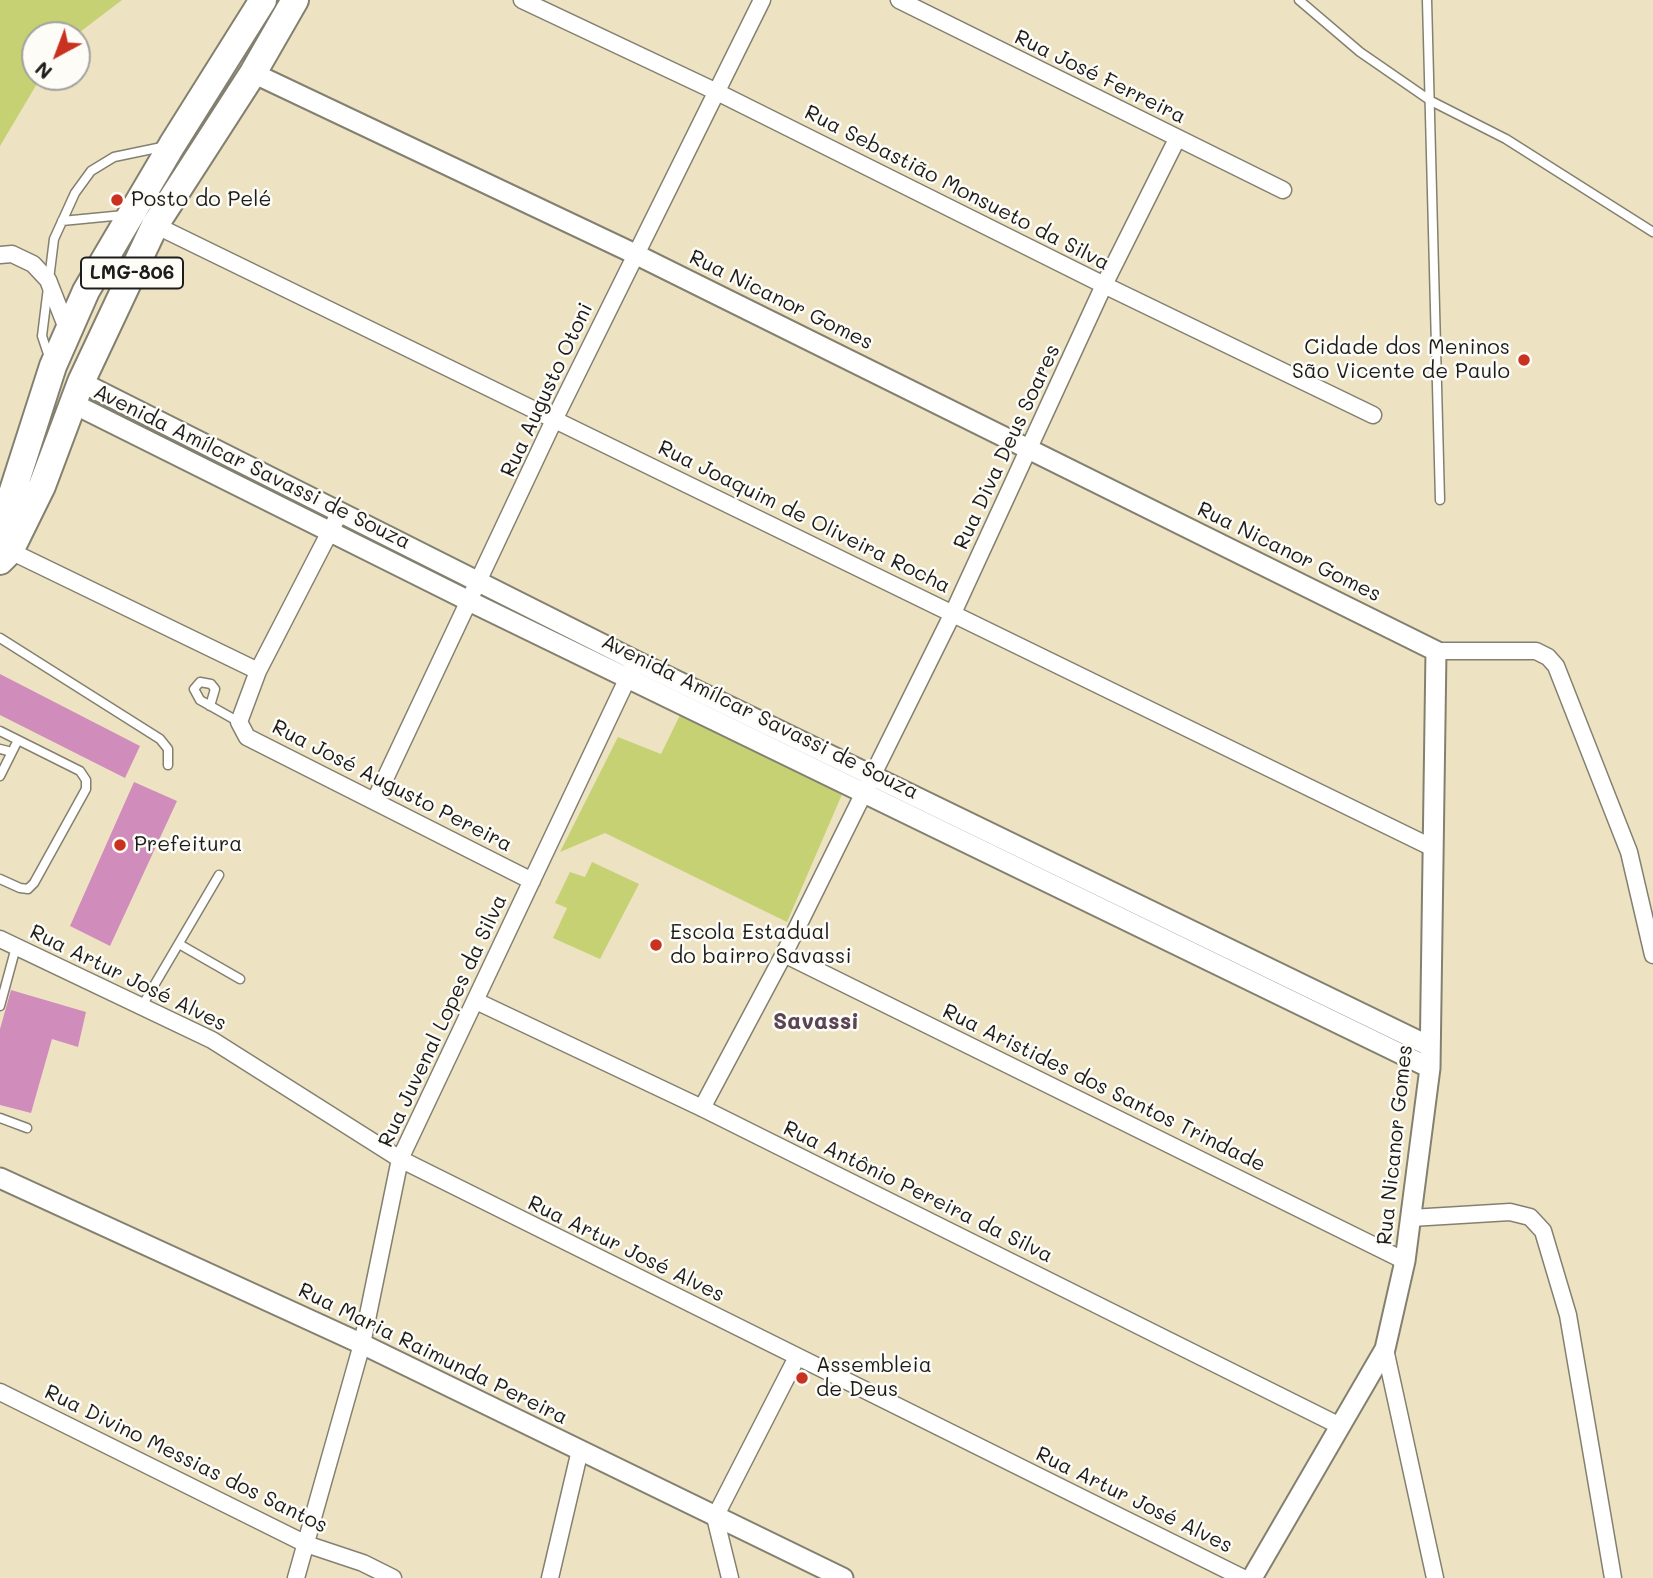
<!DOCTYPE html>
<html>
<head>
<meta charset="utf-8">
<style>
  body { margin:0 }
  #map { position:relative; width:1653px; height:1578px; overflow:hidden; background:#ede3c3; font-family:Mali,sans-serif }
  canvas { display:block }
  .north { position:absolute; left:21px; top:21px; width:70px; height:70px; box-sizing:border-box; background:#fdfcf7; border:2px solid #a3a29f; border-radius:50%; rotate:221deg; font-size:19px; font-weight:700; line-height:28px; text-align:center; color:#1c1c1c }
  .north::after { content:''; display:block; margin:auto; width:24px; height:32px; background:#c8321e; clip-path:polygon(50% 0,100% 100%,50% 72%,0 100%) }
</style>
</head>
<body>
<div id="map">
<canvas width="1653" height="1578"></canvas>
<div class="north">N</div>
</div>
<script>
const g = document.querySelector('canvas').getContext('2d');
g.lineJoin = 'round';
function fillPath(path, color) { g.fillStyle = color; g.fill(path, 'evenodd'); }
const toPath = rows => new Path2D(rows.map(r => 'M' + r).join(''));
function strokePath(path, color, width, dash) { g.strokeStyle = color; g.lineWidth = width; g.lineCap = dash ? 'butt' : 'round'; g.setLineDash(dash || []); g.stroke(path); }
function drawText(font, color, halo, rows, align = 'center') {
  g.font = font + ' Mali,sans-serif'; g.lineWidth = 5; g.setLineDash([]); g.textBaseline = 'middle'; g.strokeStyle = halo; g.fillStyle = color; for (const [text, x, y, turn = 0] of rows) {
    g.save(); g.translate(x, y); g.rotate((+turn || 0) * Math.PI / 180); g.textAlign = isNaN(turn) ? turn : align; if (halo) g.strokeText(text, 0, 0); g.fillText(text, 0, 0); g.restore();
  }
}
fillPath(toPath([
  [0,0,122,0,76,35,35,35,35,77,41,77,0,146],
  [682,711,843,792,787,922,605,833,560,852,618,737,661,754],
  [592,862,639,884,600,959,553,938,567,908,555,903,570,872,585,877]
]), '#c5d173');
fillPath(toPath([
  [0,674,140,746,125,778,0,715],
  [134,782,177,801,110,946,70,926],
  [11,990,86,1012,78,1047,52,1039,31,1113,0,1105,0,1029]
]), '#d08dbb');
const service = toPath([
  [1299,0,1360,52,1431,101,1506,139,1653,232],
  [1427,0,1440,500],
  [62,221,124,215],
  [49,357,42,336,54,239,75,193,91,171,114,157,162,147],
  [0,638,160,739,168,749,168,765],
  [210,706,215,689,211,684,200,682,194,689,200,700,239,722],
  [0,731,80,771,86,780,86,789,34,883,28,889,20,888,0,879],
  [0,749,12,752],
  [0,776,18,740],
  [179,944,240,979],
  [0,1006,16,947],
  [142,1006,219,875],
  [0,1118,27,1128]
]);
const minor = toPath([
  [522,0,717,92,1104,285,1373,415],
  [899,0,1283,190],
  [155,225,1433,848],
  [0,255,12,254,33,264,48,280,68,331],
  [339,514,258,671,239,722,247,737,532,881],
  [2,547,258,671],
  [1436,651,1536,651,1548,657,1556,666,1629,852,1653,955],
  [375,800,555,418,762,0],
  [0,939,212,1040,400,1159,1243,1578],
  [784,954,1405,1261],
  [476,1001,702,1108,1340,1426],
  [702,1108,784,954,953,613,1104,285,1177,139],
  [1411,1218,1510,1212,1530,1217,1543,1231,1568,1315,1613,1578],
  [1385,1349,1435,1578],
  [0,1392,306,1544,363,1563,393,1578],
  [296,1578,362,1344,400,1159,632,669],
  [550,1578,580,1450],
  [730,1578,715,1517,797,1357]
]);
const tertiary = toPath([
  [253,73,635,254,1436,651,1430,1068,1405,1261,1385,1349,1252,1578],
  [81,382,636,661,1429,1046],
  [72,403,471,602,1430,1068],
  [0,1178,362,1344,843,1578]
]);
const trunk = toPath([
  [0,531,53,366,86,291,172,145,263,0],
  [0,561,10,551,42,486,81,382,155,225,253,73,295,0]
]);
strokePath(service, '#848070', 11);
strokePath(minor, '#848070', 19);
strokePath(tertiary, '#848070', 23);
strokePath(trunk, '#848070', 30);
strokePath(service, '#fff', 8);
strokePath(minor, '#fff', 16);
strokePath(tertiary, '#fff', 19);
strokePath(trunk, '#fff', 26);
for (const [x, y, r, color] of [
  [117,200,7,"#c8321e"],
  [1524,360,7,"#c8321e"],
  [120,845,7,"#c8321e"],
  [656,945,7,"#c8321e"],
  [802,1378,7,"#c8321e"]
]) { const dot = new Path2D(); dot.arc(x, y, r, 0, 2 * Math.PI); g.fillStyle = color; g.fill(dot); strokePath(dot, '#fdfcf7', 2.5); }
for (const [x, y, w] of [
  [132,273,102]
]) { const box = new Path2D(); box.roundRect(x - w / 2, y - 15.5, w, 31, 5); g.fillStyle = '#fdfcf7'; g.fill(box); strokePath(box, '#1c1c1c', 2); }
drawText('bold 19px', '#1c1c1c', null, [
  ["LMG-806",132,273]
]);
drawText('21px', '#1c1c1c', '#fdfcf7', [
  ["Rua José Ferreira",1100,77,26],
  ["Rua Sebastião Monsueto da Silva",957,188,27],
  ["Rua Nicanor Gomes",781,300,26],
  ["Rua Augusto Otoni",547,390,-65],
  ["Rua Diva Deus Soares",1007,447,-65],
  ["Avenida Amílcar Savassi de Souza",252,467,26],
  ["Rua Joaquim de Oliveira Rocha",804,517,26],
  ["Rua Nicanor Gomes",1289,552,26],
  ["Avenida Amílcar Savassi de Souza",760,717,26],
  ["Rua José Augusto Pereira",392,786,27],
  ["Rua Artur José Alves",128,978,26],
  ["Rua Juvenal Lopes da Silva",443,1021,-65],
  ["Rua Aristides dos Santos Trindade",1104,1088,26],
  ["Rua Nicanor Gomes",1395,1145,-84],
  ["Rua Antônio Pereira da Silva",918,1192,26],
  ["Rua Artur José Alves",626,1249,26],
  ["Rua Maria Raimunda Pereira",433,1354,26],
  ["Rua Divino Messias dos Santos",186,1459,26],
  ["Rua Artur José Alves",1134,1500,26]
]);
drawText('21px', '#1c1c1c', '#fdfcf7', [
  ["Posto do Pelé",131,200],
  ["Cidade dos Meninos",1510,348,"right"],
  ["São Vicente de Paulo",1510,372,"right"],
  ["Prefeitura",134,845],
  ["Escola Estadual",670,933],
  ["do bairro Savassi",670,957],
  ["Assembleia",816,1366],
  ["de Deus",816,1390]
], 'left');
drawText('bold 23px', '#5b4454', '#fdfcf7', [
  ["Savassi",816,1022]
]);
</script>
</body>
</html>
